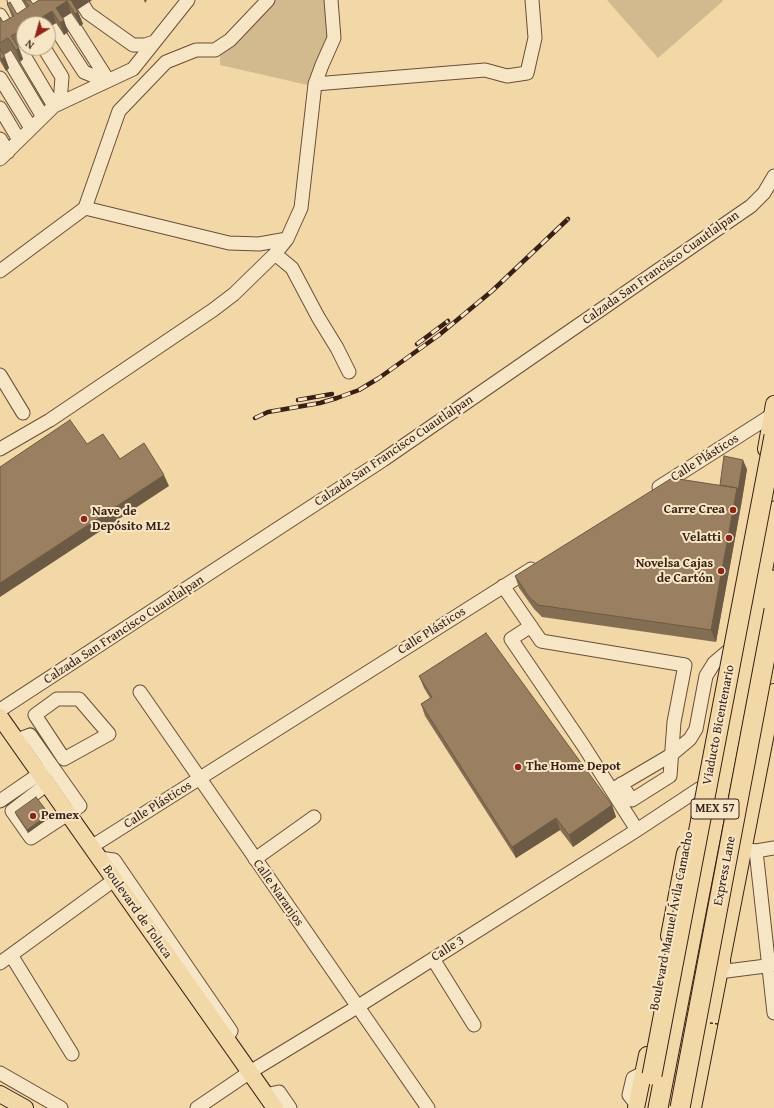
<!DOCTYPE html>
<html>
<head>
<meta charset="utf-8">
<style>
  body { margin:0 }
  #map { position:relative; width:774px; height:1108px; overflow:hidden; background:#f3d8a7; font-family:"Gentium Book Plus",serif }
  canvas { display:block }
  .north { position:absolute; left:16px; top:16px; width:40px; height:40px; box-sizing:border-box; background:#f7e6c6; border:1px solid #ab977f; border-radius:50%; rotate:217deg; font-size:11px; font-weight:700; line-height:16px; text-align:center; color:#392015 }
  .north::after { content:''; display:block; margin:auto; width:14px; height:18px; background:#8f2418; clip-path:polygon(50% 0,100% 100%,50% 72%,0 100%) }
</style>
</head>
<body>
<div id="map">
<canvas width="774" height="1108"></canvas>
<div class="north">N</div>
</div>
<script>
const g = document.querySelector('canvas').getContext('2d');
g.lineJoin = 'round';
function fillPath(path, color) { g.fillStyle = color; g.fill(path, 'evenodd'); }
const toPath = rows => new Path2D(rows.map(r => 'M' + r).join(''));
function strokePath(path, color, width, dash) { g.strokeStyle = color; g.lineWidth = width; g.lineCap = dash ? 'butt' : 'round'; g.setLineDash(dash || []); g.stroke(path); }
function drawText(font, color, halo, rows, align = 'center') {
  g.font = font + ' "Gentium Book Plus",serif'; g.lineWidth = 4; g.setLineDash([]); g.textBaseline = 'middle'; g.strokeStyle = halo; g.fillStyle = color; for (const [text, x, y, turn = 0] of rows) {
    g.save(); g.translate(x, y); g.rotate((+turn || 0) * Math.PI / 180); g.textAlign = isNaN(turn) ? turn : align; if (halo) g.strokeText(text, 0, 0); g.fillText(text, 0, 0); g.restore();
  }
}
fillPath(toPath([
  [272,0,328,0,332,37,312,86,220,65,220,56],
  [607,0,722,0,723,1,658,58]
]), '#d3b98e');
const minor = toPath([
  [14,0,29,24],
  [37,0,84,72,106,81],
  [57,0,108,80],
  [80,0,88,13,133,45,145,45,154,42],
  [0,15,54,106],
  [0,45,43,117],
  [44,48,62,77,60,103],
  [0,78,31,128],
  [315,84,485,70,507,76,527,73,535,38,532,0],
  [0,108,19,140],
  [0,139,8,152],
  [0,159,54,106,133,69,188,0],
  [85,208,229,243,259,244,287,239],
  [275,254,292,268,318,317,337,348,349,372],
  [0,271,85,208,119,111,166,62,196,50,215,50,230,40,268,0],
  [0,375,23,413],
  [0,449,50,420,213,310,234,294,275,254,287,239,301,208,315,84,322,65,334,38,331,0],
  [659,487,772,415],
  [503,586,541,641,685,665,674,722,670,776,632,800,621,784],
  [531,626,511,639,583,745,637,830],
  [140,692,428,1108],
  [57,699,79,699,109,734,64,759,35,715,57,699],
  [0,710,383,460,751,206,764,193,774,176],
  [17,740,30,735,80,806,31,838,12,811,47,784],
  [615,788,671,755,690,739,696,729,706,676,714,663,727,652],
  [0,801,48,768],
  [91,847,531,569],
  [748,850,756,851,774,848],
  [756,851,774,1013],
  [99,858,114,860,231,1031,226,1039],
  [255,859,314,817],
  [11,955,72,1054],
  [433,959,474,1025],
  [0,963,114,880],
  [719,972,774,965],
  [0,1073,61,1108],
  [265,1095,279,1092,290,1108],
  [637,1105,629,1095,633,1078,643,1073],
  [197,1108,250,1072,357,1007,637,830,699,789]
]);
const major = toPath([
  [766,449,774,404],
  [0,717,275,1108],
  [669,936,685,853],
  [0,1094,25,1108],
  [636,1108,647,1055],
  [693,1108,774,692]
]);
const highway = toPath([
  [765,627,774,580],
  [716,927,721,965],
  [658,1108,774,511]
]);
strokePath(minor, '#684e3a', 15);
strokePath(major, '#392015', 18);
strokePath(highway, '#392015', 21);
strokePath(minor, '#f7e6c6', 13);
strokePath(major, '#f3d8a7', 16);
strokePath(highway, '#f3d8a7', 19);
const rail = toPath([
  [417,344,448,321],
  [298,400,332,394],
  [255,418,268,412,320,403,337,398,359,390,379,378,439,335,492,291,568,219]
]);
strokePath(rail, '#392015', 4.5);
strokePath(rail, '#f7e6c6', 3, [9]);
const highwayBridge = toPath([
  [652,1075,774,436],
  [680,1108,774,610]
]);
strokePath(highwayBridge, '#392015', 21, []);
strokePath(toPath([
  [710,1023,718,1024]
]), '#392015', 1.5, [3, 2]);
strokePath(highwayBridge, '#f3d8a7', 19);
fillPath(toPath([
  [23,0,30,0,33,4,39,0,92,0,77,10,78,12,83,24,80,26,71,13,63,18,68,32,64,35,56,23,48,28,54,41,49,44,48,42,48,24,24,24,24,43,18,46,23,59,20,62,12,50,4,55,9,68,6,71,0,61,0,17,3,22,12,17,7,4,17,14,26,8],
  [30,48,36,48,37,51,33,53],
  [747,469,742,500,716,642,542,617,534,609,519,588,515,576,720,485],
  [419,676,612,805,616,817,573,847,560,830,516,858,425,716,421,704,430,698,424,688],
  [15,812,49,814,50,817,28,833,16,815]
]), '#846e53');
fillPath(toPath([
  [71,0,92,0,75,11],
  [144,0,147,0,145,3],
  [67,1,71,13,60,20,56,8],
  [52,11,56,23,48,28,48,24,44,24,42,17],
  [78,12,83,24,80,26,75,14],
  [64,20,68,32,64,35,60,23],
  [19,48,23,59,20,62,16,50],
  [5,57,9,68,6,71,1,59],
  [743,460,747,469,742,500,716,642,711,630,737,488],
  [164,475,169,486,0,597,0,583],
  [612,805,616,817,573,847,569,835],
  [49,814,50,817,28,833,27,830],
  [556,818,560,830,516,858,512,847]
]), '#6c5a44');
const building = toPath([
  [24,0,30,0,33,4,39,0,71,0,78,12,75,14,67,1,56,8,64,20,60,23,52,11,42,17,46,24,39,24,37,20,31,24,24,24,24,34,22,30,11,36,19,48,16,50,8,38,0,43,0,17,3,22,14,16,7,4,10,2,17,14,29,6,24,0],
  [0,49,5,57,1,59,0,57,0,49],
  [70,420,87,444,103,434,120,459,144,443,164,475,0,583,0,467,70,420],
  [724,456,743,460,738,491,737,488,720,485,724,456],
  [672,478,737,488,711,630,538,605,529,597,515,576,672,478],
  [486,633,612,805,569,835,556,818,512,847,421,704,432,697,419,676,486,633],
  [36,797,49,814,27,830,15,812,36,797]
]);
fillPath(building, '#9a8061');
strokePath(building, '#6c5a44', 1);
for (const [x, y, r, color] of [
  [733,510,4,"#8f2418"],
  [84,519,4,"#8f2418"],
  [729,538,4,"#8f2418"],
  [721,571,4,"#8f2418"],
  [518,767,4,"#8f2418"],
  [33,816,4,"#8f2418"]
]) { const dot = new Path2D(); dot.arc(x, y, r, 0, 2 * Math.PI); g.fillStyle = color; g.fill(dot); strokePath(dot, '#f7e6c6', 1.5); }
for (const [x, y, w] of [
  [715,809,48]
]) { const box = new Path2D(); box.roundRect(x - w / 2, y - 10, w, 20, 3); g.fillStyle = '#f7e6c6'; g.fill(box); strokePath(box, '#392015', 1); }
drawText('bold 12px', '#392015', null, [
  ["MEX 57",715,809]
]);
drawText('13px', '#392015', '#f7e6c6', [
  ["Calzada San Francisco Cuautlalpan",661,268,-35],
  ["Calzada San Francisco Cuautlalpan",394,451,-34],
  ["Calle Plásticos",705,458,-32],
  ["Calzada San Francisco Cuautlalpan",124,630,-33],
  ["Calle Plásticos",432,631,-32],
  ["Viaducto Bicentenario",719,725,-79],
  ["Calle Plásticos",158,805,-32],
  ["Express Lane",725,871,-79],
  ["Calle Naranjos",278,893,55],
  ["Boulevard de Toluca",137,912,55],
  ["Boulevard Manuel Ávila Camacho",672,921,-79],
  ["Calle 3",448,949,-32]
]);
drawText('bold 13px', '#392015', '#f7e6c6', [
  ["Carre Crea",725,510],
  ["Nave de",92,512,"left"],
  ["Depósito ML2",92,527,"left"],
  ["Velatti",721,538],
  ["Novelsa Cajas",713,564],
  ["de Cartón",713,579],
  ["The Home Depot",526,767,"left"],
  ["Pemex",41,816,"left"]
], 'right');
</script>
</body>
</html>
